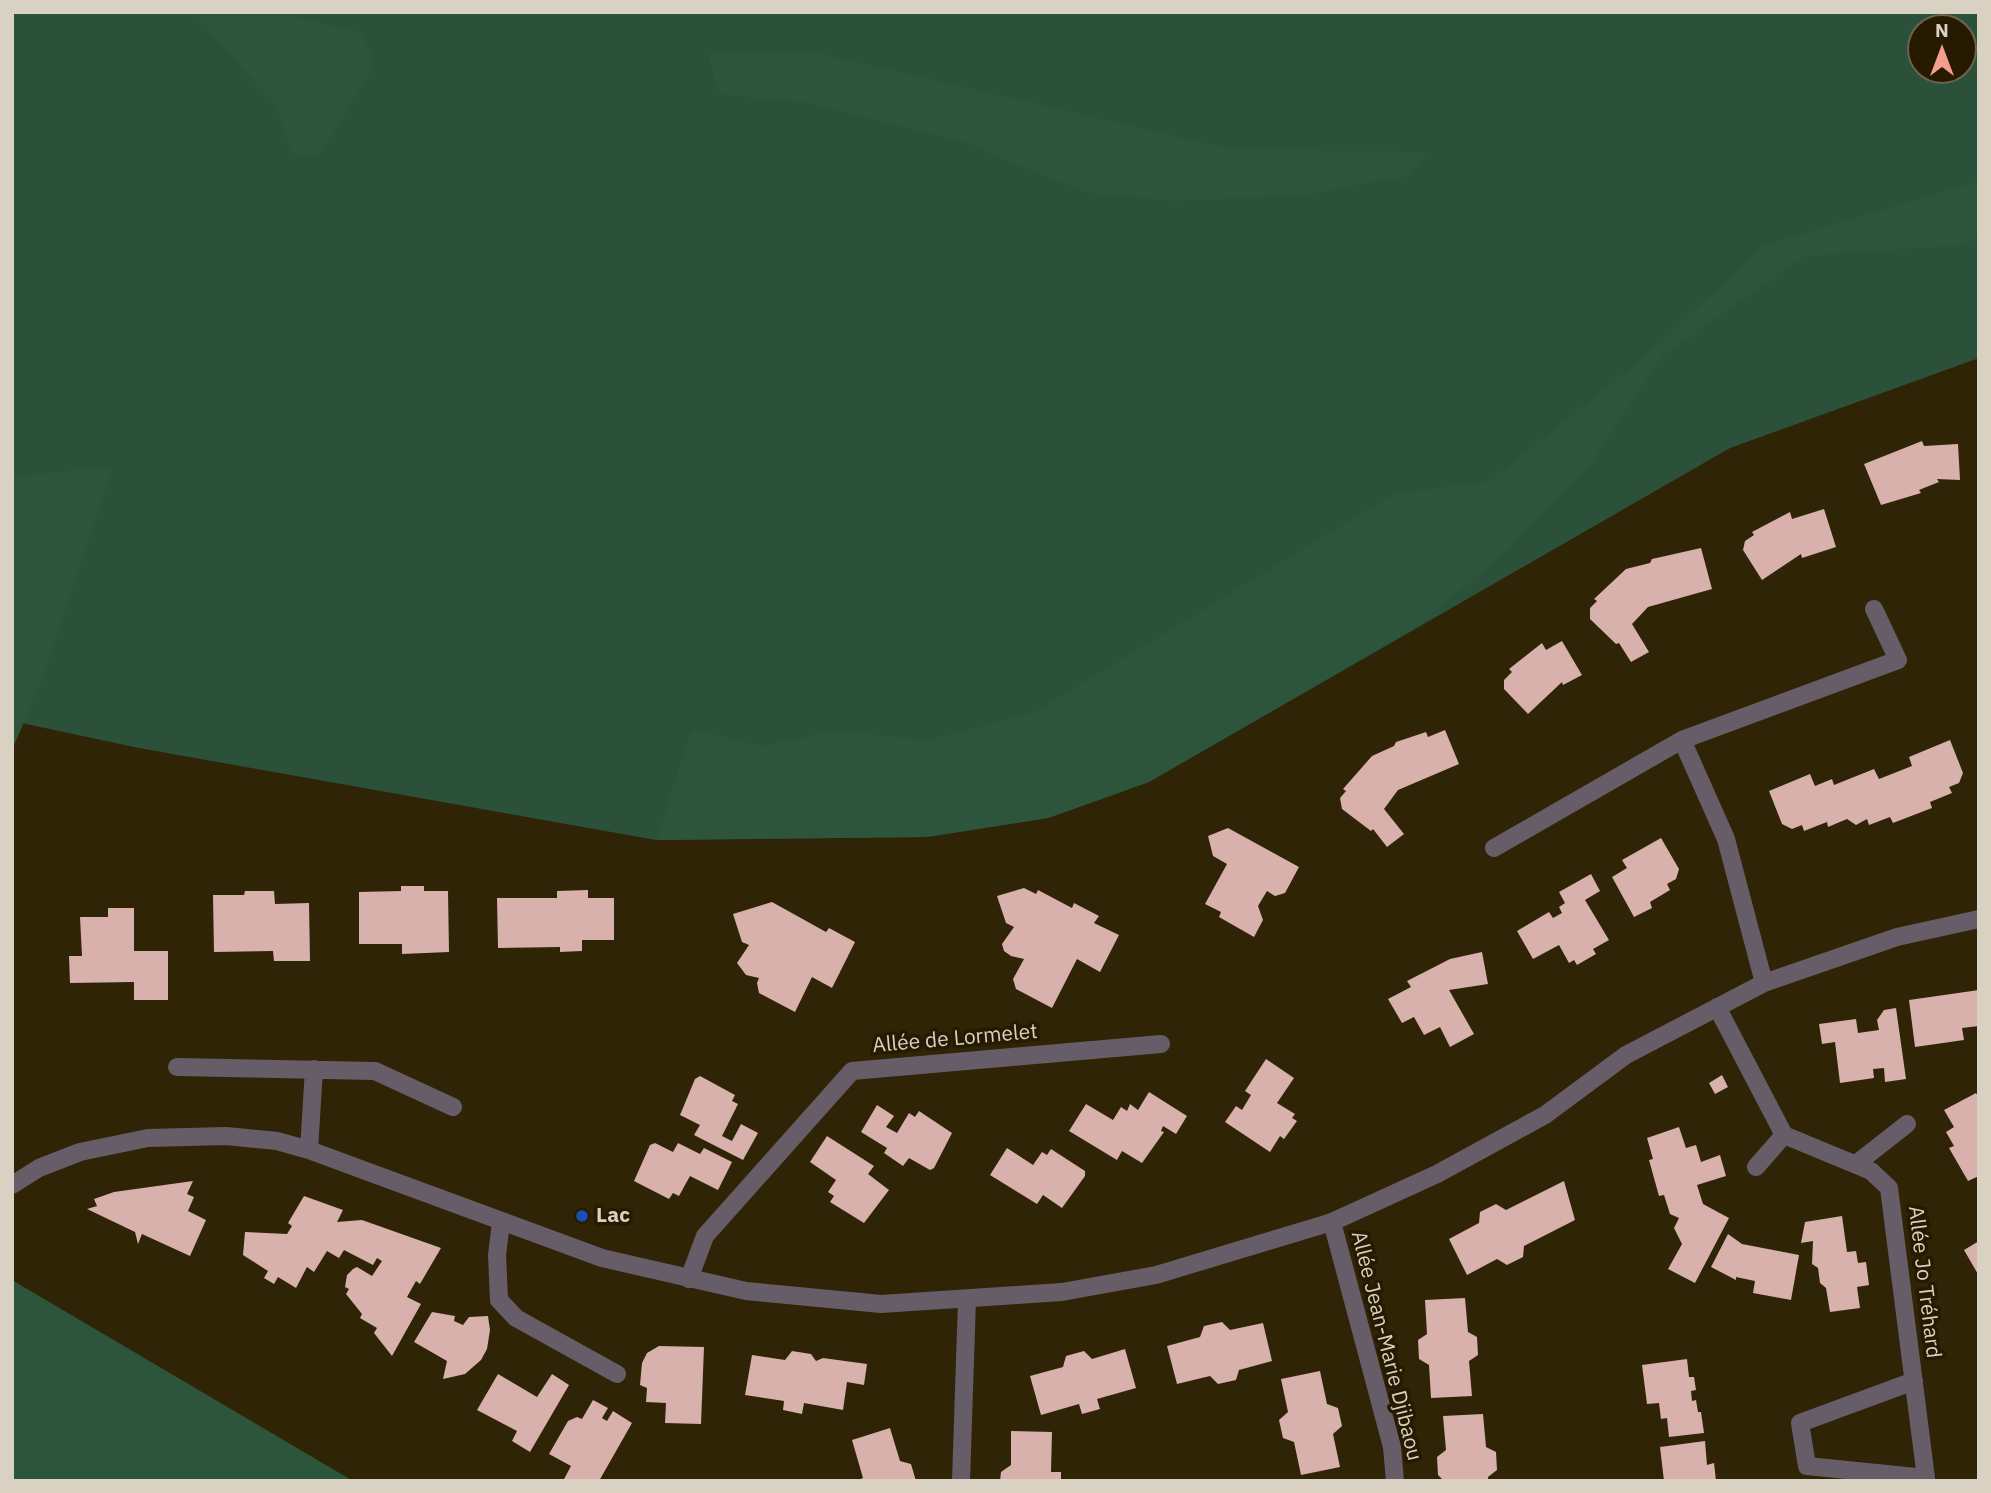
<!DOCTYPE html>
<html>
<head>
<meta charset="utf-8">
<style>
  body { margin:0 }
  #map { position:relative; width:1991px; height:1493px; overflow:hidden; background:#302406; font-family:"IBM Plex Sans",sans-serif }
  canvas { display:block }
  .frame { position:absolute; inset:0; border:14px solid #d9d1c1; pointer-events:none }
  .north { position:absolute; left:1907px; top:14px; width:70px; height:70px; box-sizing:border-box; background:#261a00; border:2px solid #6e634d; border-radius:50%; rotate:0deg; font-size:19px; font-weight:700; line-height:28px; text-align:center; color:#d9d1c1 }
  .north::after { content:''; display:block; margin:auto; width:24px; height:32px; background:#f59d8f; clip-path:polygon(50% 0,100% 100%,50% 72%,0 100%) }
</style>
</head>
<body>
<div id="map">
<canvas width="1991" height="1493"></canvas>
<div class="frame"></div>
<div class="north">N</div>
</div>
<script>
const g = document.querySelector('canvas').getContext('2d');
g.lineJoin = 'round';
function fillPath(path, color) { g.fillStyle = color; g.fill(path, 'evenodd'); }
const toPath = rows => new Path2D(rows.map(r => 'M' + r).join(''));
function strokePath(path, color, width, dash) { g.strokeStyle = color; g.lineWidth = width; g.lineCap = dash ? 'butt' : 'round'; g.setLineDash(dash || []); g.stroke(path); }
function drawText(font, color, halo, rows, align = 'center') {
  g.font = font + ' "IBM Plex Sans",sans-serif'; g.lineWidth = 7; g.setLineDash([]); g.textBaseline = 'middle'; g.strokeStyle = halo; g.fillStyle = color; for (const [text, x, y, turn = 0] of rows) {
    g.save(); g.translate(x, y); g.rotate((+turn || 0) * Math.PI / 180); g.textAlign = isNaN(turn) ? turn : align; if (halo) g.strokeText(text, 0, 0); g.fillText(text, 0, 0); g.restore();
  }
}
fillPath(toPath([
  [12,12,1979,12,1979,358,1730,448,1149,782,1048,818,927,837,656,840,139,748,12,721],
  [1921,28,1963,28,1963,70,1921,70]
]), '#2c513a');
fillPath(toPath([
  [192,12,275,12,362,33,375,64,319,156,292,153,274,103],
  [809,51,1231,149,1428,152,1410,176,1296,196,1173,201,1084,192,963,142,809,103,719,94,708,53],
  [1979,181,1979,235,1966,245,1805,256,1662,356,1593,461,1508,550,1414,629,1149,782,1048,818,927,837,656,840,692,729,761,746,835,731,929,740,1037,711,1394,494,1490,481,1640,361,1765,245],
  [113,466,42,680,12,750,12,477],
  [12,1280,353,1481,12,1481]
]), '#2c553b');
fillPath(toPath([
  [1922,441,1924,446,1958,444,1960,480,1937,479,1939,482,1919,490,1921,493,1881,505,1864,464],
  [1824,509,1836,547,1802,558,1801,554,1762,580,1743,550,1745,541,1754,535,1752,532,1790,512,1792,519],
  [1701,548,1712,589,1648,607,1632,624,1649,652,1631,662,1619,643,1616,644,1590,619,1590,608,1597,601,1594,599,1626,569,1650,563,1652,559],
  [1562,641,1582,675,1563,685,1562,682,1528,714,1504,689,1504,680,1512,672,1509,669,1542,643,1546,650],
  [1445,730,1459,764,1398,790,1384,809,1404,834,1387,847,1373,829,1371,831,1342,809,1340,798,1346,791,1343,789,1372,756,1394,746,1396,742,1426,732,1428,737],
  [1950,740,1963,773,1959,783,1949,787,1952,793,1930,802,1932,808,1893,823,1890,817,1869,825,1867,819,1856,825,1847,819,1828,827,1827,822,1804,831,1802,825,1792,829,1782,824,1769,791,1810,774,1815,786,1832,779,1834,785,1874,769,1879,779,1912,766,1909,757],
  [1228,828,1299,867,1285,893,1275,896,1267,891,1258,906,1263,920,1254,937,1219,917,1221,912,1205,904,1227,864,1213,856,1208,836],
  [1661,838,1679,869,1676,879,1667,884,1670,890,1650,902,1652,908,1634,917,1612,877,1627,868,1622,860],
  [1591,874,1600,891,1585,900,1609,940,1593,949,1596,954,1577,965,1574,960,1569,963,1559,945,1533,959,1517,931,1549,912,1553,918,1562,913,1559,907,1565,903,1559,892],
  [401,886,424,886,424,891,448,891,449,952,402,954,402,944,359,944,359,892,401,891],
  [1024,888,1036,894,1038,890,1072,908,1074,903,1099,916,1094,923,1119,935,1100,972,1077,959,1052,1008,1016,989,1013,979,1024,959,1011,956,1004,951,1002,944,1014,927,1006,923,997,896],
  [588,890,588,898,614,898,614,940,582,940,582,951,560,952,560,947,498,948,497,898,557,898,557,891],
  [245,891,274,891,275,904,309,903,310,961,274,961,273,951,214,952,213,895,244,895],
  [772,902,826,932,829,928,855,942,832,988,812,977,795,1012,759,993,757,983,759,978,746,975,737,963,749,945,742,942,733,914],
  [108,908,134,908,134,951,168,951,168,1000,134,1000,134,982,70,983,69,956,82,956,80,917,108,917],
  [1482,952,1488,984,1449,990,1474,1034,1450,1047,1440,1027,1424,1035,1414,1017,1402,1023,1388,999,1411,987,1407,981,1450,959],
  [1979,990,1979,1026,1962,1028,1964,1040,1915,1047,1909,1000],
  [1896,1008,1906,1079,1885,1082,1884,1068,1873,1069,1874,1078,1840,1083,1835,1042,1822,1044,1819,1024,1856,1019,1858,1033,1879,1030,1877,1020,1884,1010],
  [1266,1059,1294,1078,1277,1103,1295,1114,1292,1118,1297,1121,1284,1139,1280,1136,1270,1152,1225,1122,1236,1106,1242,1110,1251,1095,1245,1091],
  [1722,1075,1728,1087,1715,1094,1709,1083],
  [700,1076,735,1095,732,1101,738,1104,722,1136,732,1141,741,1124,758,1133,743,1160,694,1135,700,1125,680,1115,695,1079],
  [1149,1092,1187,1116,1176,1134,1163,1126,1161,1131,1164,1132,1142,1163,1122,1151,1117,1160,1069,1131,1086,1104,1113,1120,1121,1107,1127,1111,1130,1104,1138,1110],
  [1976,1093,1979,1098,1979,1176,1968,1181,1949,1148,1954,1146,1946,1132,1954,1127,1944,1110],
  [877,1105,894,1116,886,1127,897,1133,909,1113,915,1117,919,1111,952,1133,934,1168,930,1170,909,1158,903,1166,884,1153,887,1148,861,1132],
  [1679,1127,1686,1148,1696,1145,1701,1162,1720,1155,1726,1176,1697,1185,1703,1204,1729,1218,1695,1283,1668,1269,1682,1244,1674,1228,1679,1218,1670,1214,1664,1195,1659,1196,1649,1160,1653,1159,1647,1138],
  [827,1136,874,1166,868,1174,889,1190,864,1223,830,1202,834,1196,828,1192,836,1180,810,1162],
  [655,1143,673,1152,678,1143,700,1154,704,1148,732,1162,718,1190,690,1176,679,1196,673,1193,669,1199,634,1181,650,1145],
  [1007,1148,1033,1165,1042,1152,1047,1155,1051,1149,1085,1171,1085,1176,1062,1208,1043,1195,1037,1204,990,1175],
  [193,1181,187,1194,194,1197,188,1211,206,1220,190,1256,142,1234,138,1244,135,1232,87,1209,97,1206,94,1199,114,1192],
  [1564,1181,1575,1220,1524,1246,1523,1257,1507,1265,1497,1259,1467,1275,1449,1239,1479,1223,1480,1212,1496,1204,1506,1210],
  [304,1196,343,1210,337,1222,362,1220,441,1248,420,1284,416,1281,407,1297,421,1304,392,1356,374,1333,377,1328,360,1318,362,1314,346,1294,349,1289,345,1287,347,1275,353,1269,357,1267,372,1276,382,1261,377,1258,373,1265,344,1250,339,1258,327,1251,314,1272,307,1267,296,1288,278,1277,274,1284,264,1278,268,1271,243,1255,245,1232,287,1234,292,1226,288,1223],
  [1842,1216,1847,1252,1856,1251,1858,1263,1866,1262,1869,1285,1857,1287,1860,1308,1830,1312,1826,1288,1820,1283,1818,1268,1812,1264,1813,1241,1801,1243,1805,1222],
  [1728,1234,1742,1244,1799,1255,1791,1300,1753,1293,1755,1281,1736,1277,1736,1280,1711,1267],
  [1979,1241,1979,1276,1964,1250],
  [1465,1298,1468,1332,1477,1337,1478,1355,1469,1361,1472,1396,1431,1398,1429,1365,1419,1359,1418,1340,1427,1334,1425,1300],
  [432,1312,455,1316,454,1321,463,1325,469,1317,488,1316,490,1330,487,1349,481,1360,465,1374,443,1379,447,1361,414,1342],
  [1222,1322,1230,1330,1263,1323,1272,1361,1239,1370,1236,1380,1218,1384,1210,1376,1177,1384,1167,1346,1200,1337,1204,1326],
  [659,1346,704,1347,701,1424,665,1423,666,1403,646,1402,647,1388,640,1385,642,1363,647,1353],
  [1125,1349,1136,1388,1097,1399,1100,1409,1082,1414,1079,1404,1041,1415,1030,1376,1063,1367,1066,1356,1084,1351,1092,1359],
  [792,1351,811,1354,816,1361,823,1358,867,1364,864,1385,847,1382,843,1410,804,1403,802,1414,783,1410,784,1401,745,1395,752,1355,785,1360],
  [1687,1359,1689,1377,1694,1377,1696,1390,1691,1391,1692,1401,1696,1400,1698,1412,1701,1412,1704,1433,1669,1437,1667,1418,1661,1419,1659,1403,1647,1404,1642,1365],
  [1320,1371,1327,1404,1338,1408,1342,1426,1333,1434,1340,1467,1301,1475,1294,1442,1283,1438,1279,1420,1288,1412,1281,1379],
  [498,1374,537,1397,552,1374,569,1385,530,1452,512,1441,517,1431,477,1410],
  [593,1400,608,1408,602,1418,607,1421,613,1411,632,1423,599,1481,563,1481,571,1466,549,1454,568,1421,577,1417,582,1419],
  [1483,1414,1486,1447,1496,1452,1497,1470,1488,1477,1488,1481,1444,1481,1438,1475,1437,1457,1446,1450,1443,1416],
  [890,1428,900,1461,911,1464,916,1481,856,1481,863,1478,852,1440],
  [1011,1431,1052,1432,1051,1472,1061,1472,1061,1481,1000,1481,1001,1472,1011,1465],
  [1705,1441,1707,1465,1714,1463,1716,1481,1664,1481,1660,1447]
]), '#d8b0ac');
strokePath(toPath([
  [1682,740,1726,839,1764,983],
  [1494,848,1682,740,1898,660,1874,609],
  [1717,1007,1784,1135,1871,1171,1889,1188,1926,1478,1807,1466,1800,1423,1914,1381],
  [177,1067,375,1071,453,1107],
  [309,1150,314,1069],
  [1856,1164,1907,1124],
  [1756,1167,1784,1135],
  [12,1185,39,1168,80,1152,148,1138,226,1136,277,1141,309,1150,602,1258,746,1291,881,1304,1062,1292,1156,1275,1332,1222,1437,1174,1545,1115,1626,1055,1764,983,1897,937,1979,919],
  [501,1222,497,1255,499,1300,516,1318,617,1374],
  [1332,1222,1392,1447,1395,1481],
  [689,1279,705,1236,852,1071,1161,1044],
  [961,1481,967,1300]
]), '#675d69', 18);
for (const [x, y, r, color] of [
  [582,1216,7,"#1a4fb4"]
]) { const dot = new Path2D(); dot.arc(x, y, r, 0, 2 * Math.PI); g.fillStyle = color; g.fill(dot); strokePath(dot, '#261a00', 2.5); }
drawText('21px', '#d9d1c1', '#261a00', [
  ["Allée de Lormelet",955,1039,-5],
  ["Allée Jo Tréhard",1924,1282,83],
  ["Allée Jean-Marie Djibaou",1386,1346,76]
]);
drawText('bold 21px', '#d9d1c1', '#261a00', [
  ["Lac",596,1216]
], 'left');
</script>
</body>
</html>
